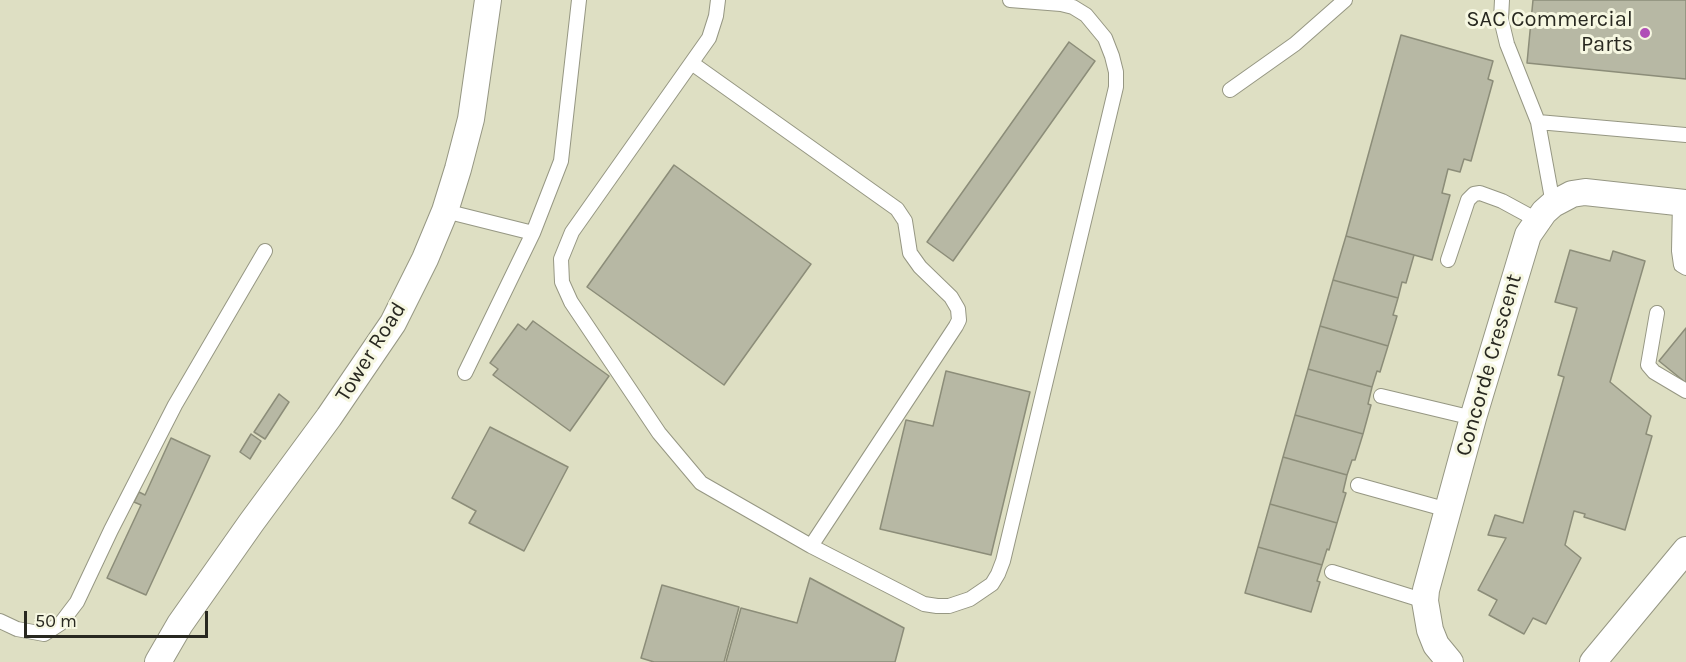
<!DOCTYPE html>
<html>
<head>
<meta charset="utf-8">
<style>
  body { margin:0 }
  #map { position:relative; width:1686px; height:662px; overflow:hidden; background:#e9ead4; font-family:Karla,sans-serif }
  canvas { display:block }
  .scale { position:absolute; left:24px; top:611px; width:184px; height:27px; box-sizing:border-box; border:3px solid #282820; border-top:0; padding-left:8px; font-size:18px; line-height:21px; white-space:nowrap; color:#282820; -webkit-text-stroke:4px #f6f7e1; paint-order:stroke }
</style>
</head>
<body>
<div id="map">
<canvas width="1686" height="662"></canvas>
<div class="scale">50 m</div>
</div>
<script>
const g = document.querySelector('canvas').getContext('2d');
g.lineJoin = 'round';
function fillPath(path, color) { g.fillStyle = color; g.fill(path, 'evenodd'); }
const toPath = rows => new Path2D(rows.map(r => 'M' + r).join(''));
function strokePath(path, color, width, dash) { g.strokeStyle = color; g.lineWidth = width; g.lineCap = dash ? 'butt' : 'round'; g.setLineDash(dash || []); g.stroke(path); }
function drawText(font, color, halo, rows, align = 'center') {
  g.font = font + ' Karla,sans-serif'; g.lineWidth = 6; g.setLineDash([]); g.textBaseline = 'middle'; g.strokeStyle = halo; g.fillStyle = color; for (const [text, x, y, turn = 0] of rows) {
    g.save(); g.translate(x, y); g.rotate((+turn || 0) * Math.PI / 180); g.textAlign = isNaN(turn) ? turn : align; if (halo) g.strokeText(text, 0, 0); g.fillText(text, 0, 0); g.restore();
  }
}
fillPath(toPath([
  [0,0,1686,0,1686,662,0,662]
]), '#dedfc3');
const building = toPath([
  [1533,0,1686,0,1686,79,1527,63,1533,0],
  [1401,35,1493,61,1488,79,1493,81,1471,161,1464,159,1460,172,1448,169,1442,193,1450,195,1432,260,1346,236,1401,35],
  [1069,42,1095,61,953,261,927,242,1069,42],
  [674,165,811,264,724,385,587,287,674,165],
  [1346,236,1414,255,1406,283,1402,282,1398,298,1333,280,1346,236],
  [1570,250,1610,261,1613,251,1645,261,1610,382,1651,416,1646,434,1652,436,1625,530,1584,517,1585,514,1574,511,1565,545,1581,558,1546,624,1533,618,1524,634,1489,615,1497,600,1478,590,1506,538,1488,535,1495,515,1523,523,1564,377,1558,375,1577,308,1555,302,1570,250],
  [1333,280,1398,298,1393,315,1397,316,1388,346,1320,326,1333,280],
  [533,321,609,376,570,431,493,375,498,369,490,363,518,324,526,330,533,321],
  [1320,326,1388,346,1380,372,1377,371,1372,387,1308,369,1320,326],
  [1686,328,1686,383,1659,361,1686,328],
  [1308,369,1372,387,1368,404,1371,405,1363,434,1295,415,1308,369],
  [946,371,1030,392,991,555,880,529,906,420,933,426,946,371],
  [279,394,289,402,265,439,254,432,279,394],
  [1295,415,1363,434,1355,460,1352,460,1347,475,1283,457,1295,415],
  [490,427,568,467,524,551,469,523,476,511,452,498,490,427],
  [251,434,261,441,250,459,240,452,251,434],
  [171,438,210,456,146,595,107,578,141,505,134,502,139,492,145,495,171,438],
  [1283,457,1347,475,1343,492,1346,493,1337,523,1270,504,1283,457],
  [1270,504,1337,523,1329,550,1327,549,1322,565,1258,547,1270,504],
  [1258,547,1322,565,1317,581,1320,582,1311,612,1245,593,1258,547],
  [810,578,904,628,895,662,726,662,741,608,797,623,810,578],
  [662,585,739,607,724,662,654,662,641,658,662,585]
]);
fillPath(building, '#b7b8a4');
strokePath(building, '#8c8d79', 1.5);
const service = toPath([
  [718,0,716,16,709,38,572,232,561,259,562,282,571,302,659,433,701,483,811,546,924,604,937,606,949,606,970,599,992,584,998,574,1003,561,1116,87,1116,72,1112,56,1105,38,1086,15,1073,7,1061,4,1010,0],
  [1502,0,1501,19,1507,44,1538,122,1553,204],
  [693,64,897,209,905,221,910,253,920,267,951,297,958,309,959,320,956,326,811,546],
  [1230,90,1295,44,1345,0],
  [1538,122,1686,135],
  [1680,202,1679,251,1681,265,1686,268],
  [445,211,533,233],
  [1448,260,1468,200,1474,194,1480,193,1502,201,1537,220],
  [1657,313,1648,365,1654,372,1686,391],
  [465,373,533,233,561,161,579,0],
  [1381,396,1473,418],
  [1358,485,1448,510],
  [1332,572,1425,601],
  [0,621,17,629,44,634,61,623,77,602,111,530,175,405,265,251]
]);
const minor = toPath([
  [158,662,180,624,251,523,329,417,393,323,425,259,445,211,458,169,471,119,488,0],
  [1450,662,1436,645,1430,630,1425,601,1426,590,1473,418,1528,235,1544,212,1553,204,1572,194,1585,192,1686,203],
  [1593,662,1686,550]
]);
strokePath(service, '#969783', 16);
strokePath(minor, '#969783', 28);
strokePath(service, '#fff', 14);
strokePath(minor, '#fff', 26);
for (const [x, y, r, color] of [
  [1645,33,6,"#b04fb7"]
]) { const dot = new Path2D(); dot.arc(x, y, r, 0, 2 * Math.PI); g.fillStyle = color; g.fill(dot); strokePath(dot, '#f6f7e1', 2); }
drawText('22px', '#282820', '#f6f7e1', [
  ["SAC Commercial",1633,20],
  ["Parts",1633,45]
], 'right');
drawText('22px', '#282820', '#f6f7e1', [
  ["Tower Road",371,352,-58],
  ["Concorde Crescent",1489,365,-74]
]);
</script>
</body>
</html>
